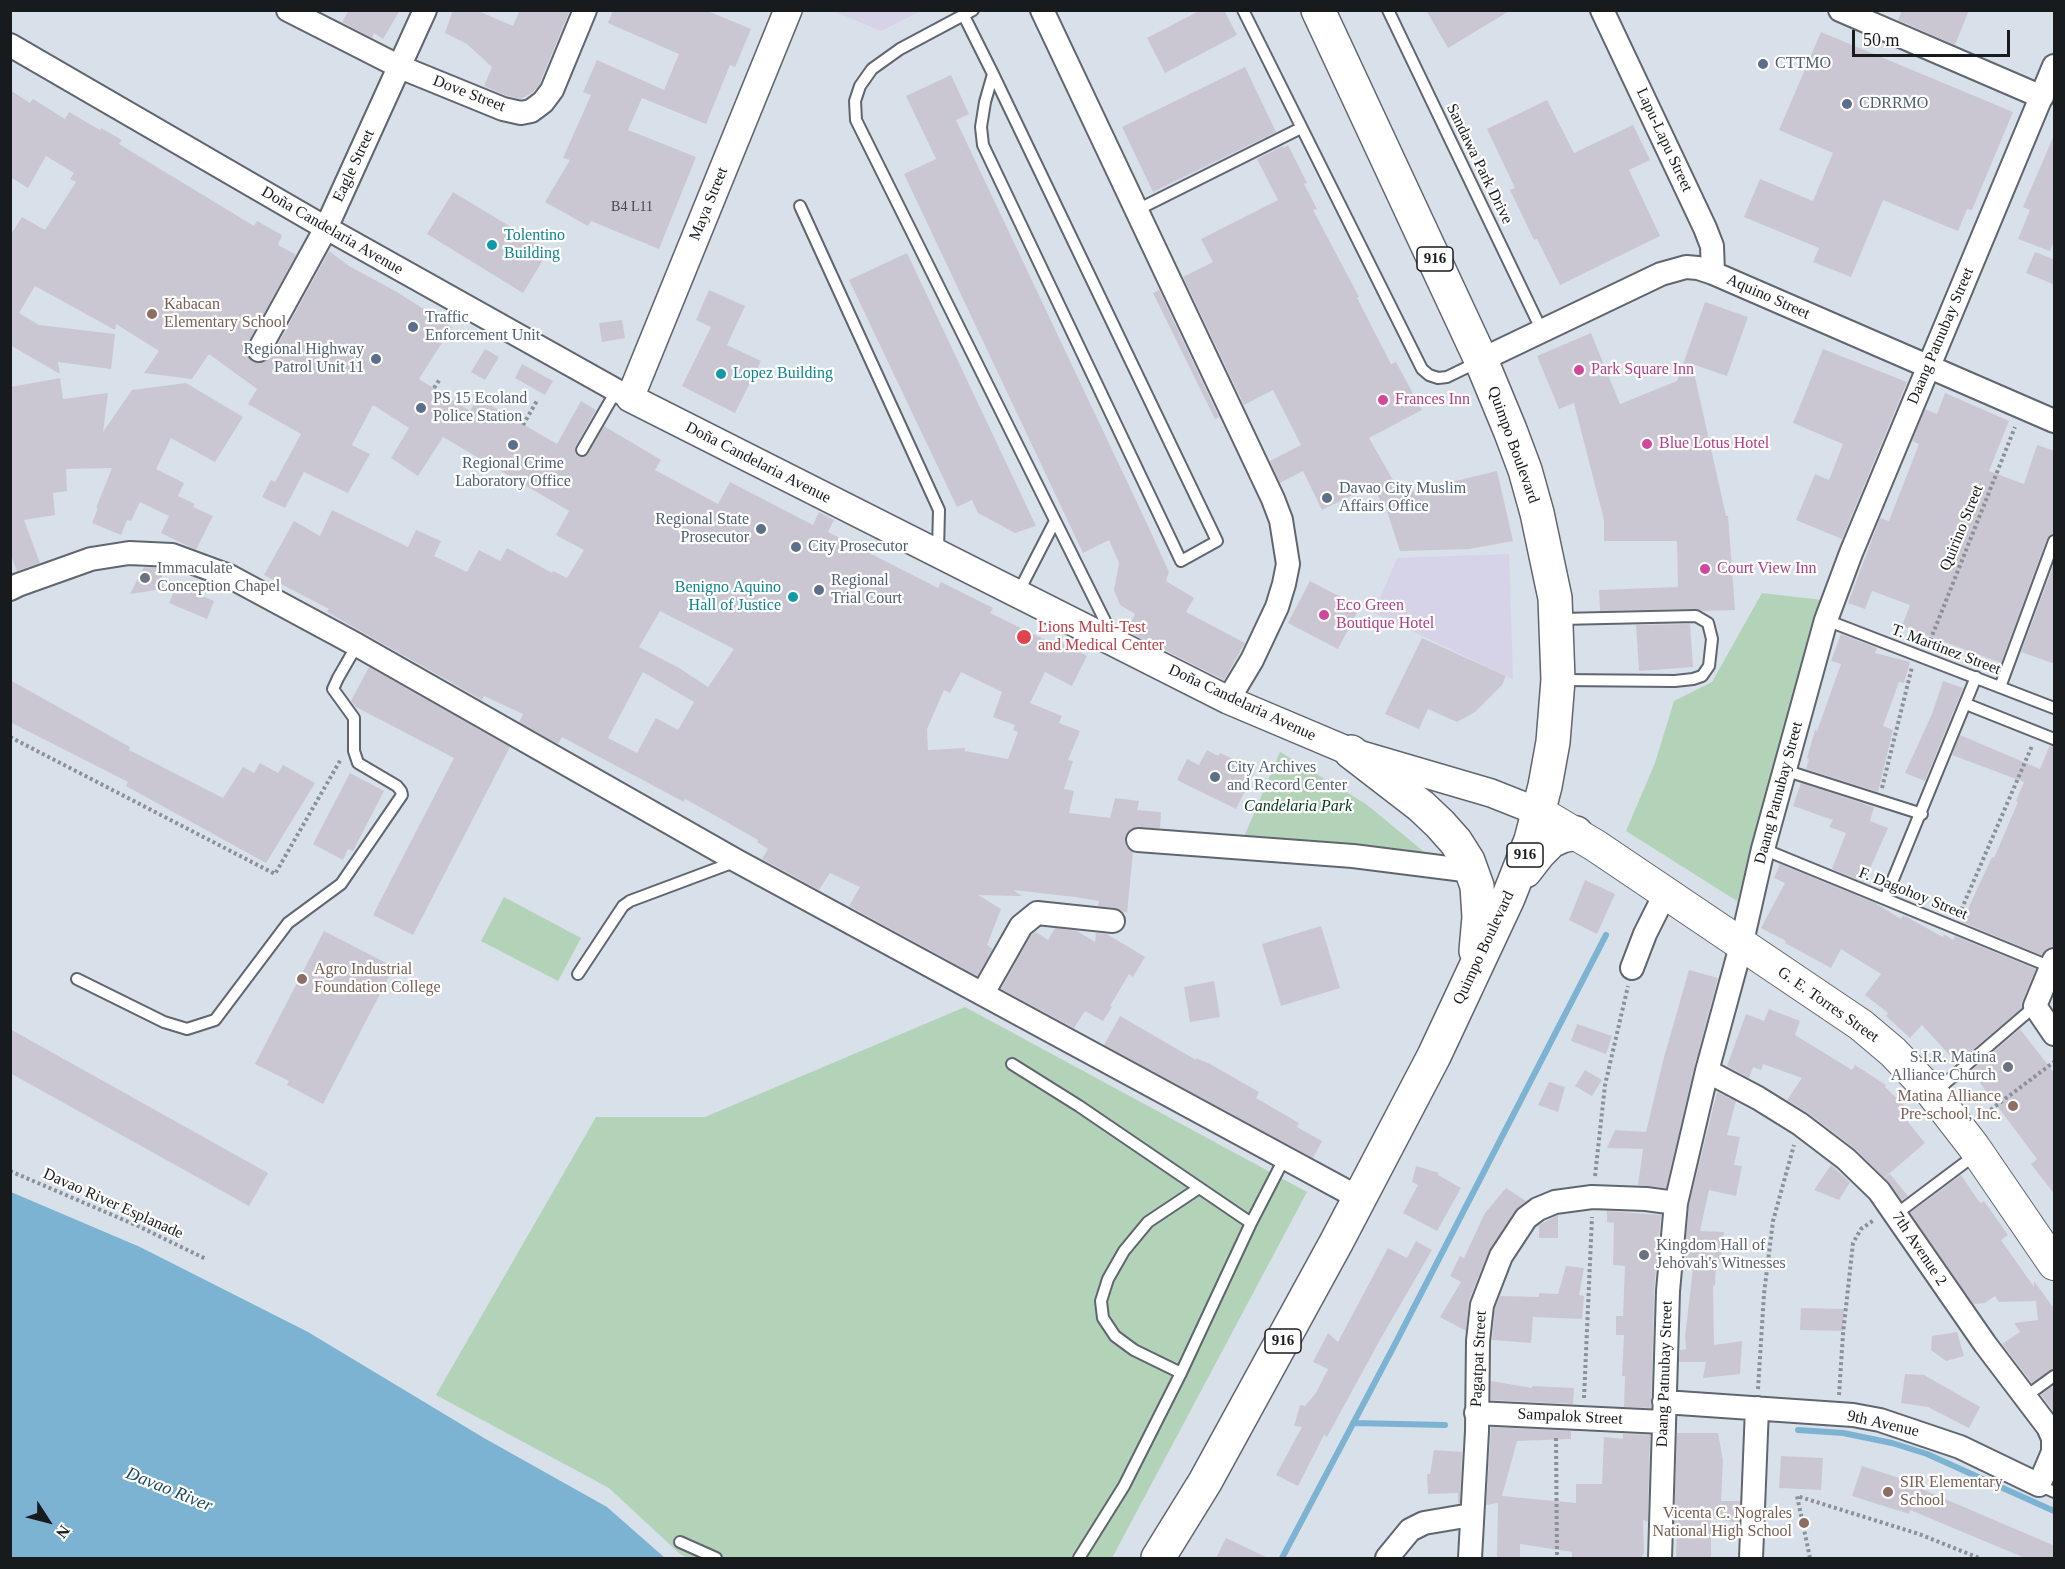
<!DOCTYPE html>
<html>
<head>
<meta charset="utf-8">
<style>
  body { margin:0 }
  #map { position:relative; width:2065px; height:1569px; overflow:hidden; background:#d8e0ea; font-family:"Times New Roman",serif }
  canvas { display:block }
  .frame { position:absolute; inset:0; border:12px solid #181b1e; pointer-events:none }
  .north { position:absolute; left:18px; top:1491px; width:60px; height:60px; -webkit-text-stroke:4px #fff; paint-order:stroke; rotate:126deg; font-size:16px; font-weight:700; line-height:24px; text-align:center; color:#181b1e }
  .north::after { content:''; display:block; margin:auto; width:21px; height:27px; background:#181b1e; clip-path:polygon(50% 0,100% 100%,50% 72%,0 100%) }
  .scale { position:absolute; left:1852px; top:30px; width:158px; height:27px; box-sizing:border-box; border:3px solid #181b1e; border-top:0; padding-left:8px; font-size:18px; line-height:21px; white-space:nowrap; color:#181b1e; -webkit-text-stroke:4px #fff; paint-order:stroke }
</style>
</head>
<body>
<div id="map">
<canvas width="2065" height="1569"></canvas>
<div class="frame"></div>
<div class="north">N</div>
<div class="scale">50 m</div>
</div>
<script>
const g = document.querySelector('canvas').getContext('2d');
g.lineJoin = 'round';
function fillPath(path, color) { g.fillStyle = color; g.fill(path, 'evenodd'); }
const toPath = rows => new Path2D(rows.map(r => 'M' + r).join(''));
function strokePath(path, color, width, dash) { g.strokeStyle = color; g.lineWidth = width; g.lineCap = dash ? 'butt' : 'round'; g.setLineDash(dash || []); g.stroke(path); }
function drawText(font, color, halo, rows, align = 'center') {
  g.font = font + ' "Times New Roman",serif'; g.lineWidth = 4.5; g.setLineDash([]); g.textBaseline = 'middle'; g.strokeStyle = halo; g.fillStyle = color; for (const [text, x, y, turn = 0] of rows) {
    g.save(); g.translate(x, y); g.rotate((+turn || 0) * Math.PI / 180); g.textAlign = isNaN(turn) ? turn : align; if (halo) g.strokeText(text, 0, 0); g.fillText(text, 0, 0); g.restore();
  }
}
fillPath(toPath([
  [833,11,921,10,921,11,881,31],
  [1509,554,1513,679,1374,613,1397,558]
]), '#d6d2e8');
fillPath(toPath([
  [1762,593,1822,600,1737,901,1626,831,1655,763,1674,701,1712,682],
  [1280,752,1366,804,1434,860,1244,837],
  [504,897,581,938,558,981,481,941],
  [965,1007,1307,1192,1112,1558,688,1558,681,1555,609,1488,436,1395,596,1117,705,1117]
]), '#b3d3b8');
fillPath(toPath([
  [11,1192,140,1247,308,1332,484,1438,607,1507,665,1558,11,1558]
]), '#7cb3d2');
strokePath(toPath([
  [1353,1423,1445,1425],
  [1798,1430,1843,1433,1892,1443,1927,1454,2054,1511],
  [1282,1558,1394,1346,1606,935]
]), '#7cb3d2', 6);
fillPath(toPath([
  [349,10,400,10,383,39,374,33,372,38,342,22],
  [453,10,476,10,513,26,520,10,570,10,539,85,533,92,521,99,507,96,484,86,492,67,467,44,445,33],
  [613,10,705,10,751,29,735,67,730,65,706,124,642,98,628,130,696,157,659,249,591,221,588,226,545,202,570,160,563,158,591,95,583,92,597,60,664,90,679,54,608,23],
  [1201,10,1224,10,1237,35,1165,73,1147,38],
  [1426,10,1511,10,1448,48],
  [1902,10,1969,10,1955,45,1898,20],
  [1821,32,2013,112,1972,210,1967,209,1958,231,1883,200,1851,277,1813,262,1819,248,1744,217,1760,179,1813,201,1833,153,1779,130],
  [1245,67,1276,132,1153,192,1122,127],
  [951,75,969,114,956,120,1149,528,1169,572,1166,581,1194,598,1186,612,1245,643,1224,680,1127,631,1135,614,1120,605,1114,590,1119,563,1109,540,1083,553,904,174,936,159,906,96],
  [10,90,30,103,33,99,65,119,69,112,100,130,101,128,122,140,119,144,254,226,257,221,282,235,278,245,296,255,247,344,246,350,247,356,253,362,259,363,265,362,271,357,329,251,349,266,397,292,452,327,419,379,470,411,478,398,557,444,581,401,596,410,575,447,575,453,579,457,583,457,588,454,604,426,661,460,655,470,718,504,730,482,813,525,819,512,834,520,828,532,938,588,941,582,993,608,990,613,1060,647,1062,643,1087,656,1072,686,1045,672,1030,703,1062,716,1059,723,1080,731,1068,760,1073,761,1064,789,1074,791,1069,813,1110,818,1115,798,1139,801,1137,810,1161,812,1160,828,1133,828,1127,832,1125,838,1126,846,1133,852,1127,913,1115,908,1098,906,1099,901,1075,897,1013,890,1022,896,978,895,1001,909,987,945,993,949,977,976,849,906,860,887,830,873,819,890,762,859,768,849,757,842,758,840,716,816,685,799,684,802,562,737,558,744,519,722,523,714,484,696,482,700,327,612,329,609,264,575,294,521,320,536,332,510,408,547,416,530,441,541,434,556,467,572,479,550,500,561,507,548,552,573,553,571,567,578,584,550,556,535,569,511,443,437,418,476,391,458,409,428,373,405,352,445,370,454,348,493,304,472,285,508,262,497,271,480,275,482,301,434,248,404,257,389,209,354,192,379,144,373,159,351,116,324,115,330,35,286,19,313,39,325,115,334,111,369,58,362,60,374,10,345,10,236,22,217,45,230,76,182,70,179,74,173,46,156,28,188,10,177],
  [660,611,734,649,708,687,679,668,639,647],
  [643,672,694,702,678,730,656,718,637,753,608,738],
  [961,672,1002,692,993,717,1015,725,1013,730,1018,732,1008,759,965,751,965,748,928,750,927,729,944,690,950,693],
  [1547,100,1574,153,1633,125,1650,160,1629,170,1660,236,1560,285,1537,239,1534,240,1510,190,1515,188,1487,129],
  [2055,133,2055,239,2050,251,2018,239,2030,210,2023,207],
  [1288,145,1307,183,1304,184,1317,209,1313,210,1359,297,1357,298,1391,364,1396,362,1422,410,1369,438,1401,494,1497,471,1513,541,1469,549,1400,551,1385,505,1383,506,1373,485,1322,510,1303,471,1280,483,1270,461,1301,445,1273,390,1244,405,1183,277,1213,262,1201,239,1278,200,1257,159,1283,146,1284,148],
  [453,192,549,250,523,293,427,234],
  [2035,252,2055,260,2055,285,2026,273],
  [907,253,1036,526,1015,533,978,513,972,500,957,507,849,280],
  [709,290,745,306,727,345,761,361,735,413,682,386,711,327,696,320],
  [1159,290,1219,417,1215,419,1153,293],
  [1705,302,1748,317,1727,376,1692,364,1726,516,1728,516,1735,610,1702,611,1696,609,1600,611,1599,590,1678,587,1677,541,1604,541,1604,520,1574,403,1559,409,1537,356,1591,333,1620,404,1677,381],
  [622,320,625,338,602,342,599,323],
  [485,349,499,357,485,380,471,372],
  [1823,349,1907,382,1842,539,1796,520,1815,474,1829,480,1843,444,1793,423],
  [522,364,553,381,545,395,515,378],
  [60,378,63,399,108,393,103,432,132,390,186,383,243,417,215,462,171,438,156,469,184,483,178,496,195,504,193,507,213,516,196,550,161,533,169,516,140,502,131,521,127,520,121,535,92,523,98,508,96,508,112,468,66,469,67,491,53,493,55,515,24,520,40,563,17,571,10,553,10,387],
  [1945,393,2009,421,1989,471,2024,484,2037,445,2055,451,2055,534,2050,535,2047,538,2001,663,1902,626,1910,605,1872,591,1865,609,1848,603,1880,518,1889,521,1919,444,1912,441,1925,409,1937,414],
  [2055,561,2055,664,2021,652],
  [144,567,161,568,164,589,130,594],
  [1310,581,1360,607,1338,649,1288,623],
  [177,585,214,601,207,619,169,603],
  [1690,624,1693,667,1639,671,1636,625],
  [1841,634,1877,648,1875,653,1910,662,1904,683,1899,682,1883,726,1893,730,1878,792,1806,769,1809,759,1807,758,1815,730,1817,731,1841,664,1831,661],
  [1422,638,1506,676,1502,685,1475,712,1457,722,1428,709,1419,729,1385,714],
  [369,667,510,747,413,935,373,915,454,758,356,707,351,701],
  [10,680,130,747,129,750,223,798,243,767,254,773,260,763,278,773,283,765,315,783,266,863,126,786,128,782,10,722],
  [1943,681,1963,688,1925,781,1905,773,1932,714],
  [1960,735,2040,769,2050,745,2055,746,2055,946,2046,949,2041,955,1962,922,1992,857,1994,858,2018,802,2016,801,2024,782,1952,755],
  [1207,750,1218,756,1220,753,1244,764,1242,767,1254,773,1236,809,1177,780,1187,759,1199,765],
  [350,773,384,791,353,851,348,849,343,860,313,844],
  [1801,783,1874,807,1870,821,1888,828,1864,882,1832,869,1846,833,1829,827,1833,820,1793,806],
  [1780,864,1875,903,1901,919,1903,915,1943,937,1944,934,1953,940,1955,936,2036,969,2021,1004,2022,1008,1957,1063,1922,1025,1910,1038,1886,1016,1888,1013,1865,995,1881,974,1841,949,1831,968,1785,943,1786,941,1761,928,1785,883,1774,878],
  [1585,880,1615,894,1597,934,1569,920],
  [1321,926,1340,988,1281,1006,1262,944],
  [1055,928,1077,931,1095,942,1096,933,1107,934,1145,957,1133,977,1129,974,1110,1006,1112,1007,1103,1021,1085,1011,1074,1028,1001,989,1031,935,1036,932,1048,940],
  [324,931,394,967,323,1104,287,1085,289,1081,255,1064],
  [1689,970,1718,978,1694,1068,1666,1188,1638,1185,1643,1149,1607,1148,1615,1130,1646,1132,1663,1061],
  [1214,981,1220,1017,1190,1022,1184,987],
  [1769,1009,1800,1021,1795,1035,1852,1070,1855,1065,1886,1085,1885,1087,1914,1115,1908,1122,1925,1143,1884,1178,1854,1148,1808,1113,1787,1100,1802,1078,1763,1064,1761,1070,1753,1067,1749,1078,1727,1066,1746,1014,1764,1021],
  [1120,1016,1196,1060,1196,1058,1210,1064,1259,1092,1256,1098,1299,1123,1297,1127,1322,1141,1313,1158,1104,1045],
  [1577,1024,1612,1036,1606,1054,1571,1041],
  [10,1029,268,1173,249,1206,10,1073],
  [2020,1029,2055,1074,2055,1195,2031,1164,2037,1159,1971,1071],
  [1585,1070,1602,1080,1592,1096,1575,1086],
  [1549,1082,1565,1087,1558,1112,1538,1105],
  [1717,1092,1736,1101,1727,1135,1740,1137,1734,1165,1742,1166,1736,1196,1709,1190,1700,1231,1724,1232,1721,1262,1716,1262,1715,1285,1713,1286,1714,1345,1742,1341,1740,1374,1703,1378,1706,1362,1679,1362,1680,1350,1686,1349,1685,1337,1694,1260,1684,1259,1689,1205],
  [1831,1165,1850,1182,1839,1200,1814,1190],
  [1416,1166,1439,1173,1438,1175,1461,1188,1437,1231,1403,1213,1418,1185,1412,1182],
  [1890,1174,1908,1196,1902,1200,1885,1178],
  [1961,1175,1980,1203,1984,1201,2008,1235,2001,1240,2034,1287,2034,1281,2055,1310,2055,1368,2032,1383,2002,1344,2020,1332,2014,1323,2038,1320,2036,1301,1999,1302,1995,1296,1985,1303,1973,1304,1910,1213],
  [1506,1188,1526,1201,1515,1211,1489,1251,1469,1300,1466,1331,1440,1317,1461,1282,1450,1276,1460,1256,1464,1258,1485,1213],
  [1607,1211,1661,1215,1654,1291,1651,1408,1624,1407,1625,1376,1622,1376,1624,1335,1616,1335,1616,1316,1623,1316,1625,1266,1613,1265,1614,1223,1607,1222],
  [1558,1215,1558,1238,1539,1238,1539,1225],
  [1416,1241,1432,1250,1381,1338,1327,1437,1324,1435,1298,1486,1276,1475,1302,1427,1294,1426,1300,1405,1305,1406,1316,1393,1328,1369,1313,1362,1328,1333,1338,1342,1388,1248,1407,1258],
  [1566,1266,1584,1268,1579,1295,1584,1296,1582,1319,1533,1317,1531,1343,1492,1340,1495,1308,1500,1296,1539,1297,1539,1293,1558,1294],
  [1801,1308,1844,1309,1843,1331,1800,1330],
  [1957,1332,1964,1356,1946,1361,1931,1350,1932,1336],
  [1905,1374,1924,1375,1980,1407,1969,1428,1928,1407,1901,1403],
  [1491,1381,1532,1388,1532,1386,1574,1388,1573,1404,1491,1400],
  [2051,1387,2055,1391,2055,1413,2041,1395],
  [1491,1427,1571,1431,1571,1439,1517,1441,1502,1496,1576,1503,1576,1484,1602,1484,1604,1437,1623,1439,1623,1434,1650,1435,1648,1522,1643,1520,1644,1554,1642,1555,1642,1558,1572,1558,1572,1552,1520,1544,1520,1558,1497,1558,1498,1503,1486,1505],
  [1677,1433,1718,1433,1723,1460,1721,1501,1740,1501,1739,1523,1711,1518,1711,1558,1676,1558,1677,1528,1674,1528],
  [1434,1450,1462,1452,1460,1503,1458,1504,1458,1493,1428,1494,1427,1474,1430,1474],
  [1781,1456,1823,1458,1821,1490,1779,1488],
  [1862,1466,1918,1484,1917,1487,2055,1546,2055,1558,2025,1558,1910,1510,1909,1514,1852,1496],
  [1226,1538,1268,1558,1216,1558]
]), '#cbc7d2');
const service = toPath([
  [973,10,900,49,872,69,860,86,855,101,856,120,1112,635],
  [1243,10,1422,369,1429,375,1438,378,1447,377,1480,361],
  [1388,10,1542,331],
  [964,16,993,74,1217,541,1181,561,983,145,981,127,985,102,993,74],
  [800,206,939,510,938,551],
  [1137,210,1301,128],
  [582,450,616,391],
  [1018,593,1055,521],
  [1560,619,1696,616,1708,623,1712,639,1709,666,1702,676,1693,679,1675,681,1561,680],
  [1826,620,2054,708],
  [2000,687,2054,541],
  [1966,704,2054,739],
  [1784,770,1922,814],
  [1763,849,2051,967],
  [1885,899,1976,677],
  [578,974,623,906,630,901,737,861],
  [77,979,164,1022,187,1029,215,1020,288,923,341,884,402,795,401,791,397,786,358,763,354,751,354,718,333,689,338,678,357,645],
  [1012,1064,1079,1106,1251,1223],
  [1935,1092,2035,1006],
  [1895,1215,1975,1155],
  [1181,1373,1134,1350,1115,1336,1103,1318,1101,1301,1108,1279,1124,1251,1148,1222,1199,1188],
  [2025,1397,2054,1376],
  [2039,1485,2054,1492],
  [680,1542,716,1558],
  [1079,1558,1124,1486,1181,1373,1251,1223,1285,1157]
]);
const minor = toPath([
  [288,10,400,67,503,109,521,113,531,111,543,102,552,90,585,10],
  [1042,10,1273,499,1281,520,1288,564,1284,584,1277,607,1252,660,1228,700],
  [1602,10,1705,228,1712,246,1713,273],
  [1840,10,2042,97],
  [10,45,312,220,630,398],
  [259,350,326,228,425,10],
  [1481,360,1661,274,1686,267,1698,268,1713,273,2054,421],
  [10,589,18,585,91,559,129,553,172,555,229,576,357,645,737,861,1359,1198],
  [1138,840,1353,856,1472,871],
  [2054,960,2035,1006,2054,1034],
  [1632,968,1645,934,1665,894],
  [983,993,1021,926,1037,913,1113,921],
  [1664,1402,1853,1415,1880,1420,1960,1447,2039,1485,2053,1452,2053,1438,2048,1427,1985,1344,1879,1191,1846,1159,1800,1124,1758,1098,1707,1071],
  [1476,1413,1663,1422],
  [1387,1558,1410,1530,1424,1523,1471,1515],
  [1470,1558,1477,1431,1478,1341,1482,1305,1501,1256,1526,1218,1538,1209,1555,1202,1592,1197,1646,1199,1676,1203],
  [1660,1558,1668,1291,1676,1203,1707,1071,1741,946,1763,849,1826,620,1851,553,2054,66],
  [1751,1558,1757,1408]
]);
const tertiary = toPath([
  [788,10,630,398,1228,700,1351,752,1491,793,1539,812]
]);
const secondary = toPath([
  [1539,812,1596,846,1861,1025,1893,1052,1933,1094,1974,1147,2054,1264]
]);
const primary = toPath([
  [1351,752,1421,806,1440,824,1456,842,1468,861,1477,886,1479,917,1476,951],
  [1525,871,1539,853,1551,841,1562,836,1576,833],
  [1158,1558,1205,1482,1337,1241,1434,1056,1508,898,1531,840,1545,786,1553,742,1558,680,1555,598,1537,513,1525,470,1510,430,1481,360,1318,10]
]);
strokePath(service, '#60666f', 14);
strokePath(minor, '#60666f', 26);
strokePath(tertiary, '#60666f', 30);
strokePath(secondary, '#60666f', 34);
strokePath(primary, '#60666f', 36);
strokePath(toPath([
  [434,388,440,379],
  [523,425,538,399],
  [1928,646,2015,427],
  [10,737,275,874,341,759],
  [1882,788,1912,667],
  [1959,915,2032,746],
  [1981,1117,2054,1062],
  [10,1171,138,1226,206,1259],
  [1595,1176,1605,1085,1628,986],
  [1758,1389,1764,1294,1773,1221,1794,1145],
  [1839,1395,1843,1334,1853,1243,1861,1229,1874,1220],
  [1584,1398,1592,1217],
  [1556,1438,1557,1558],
  [1810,1558,1797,1496,1919,1534,1979,1558]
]), '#8b9198', 4, [3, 3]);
strokePath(service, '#fff', 10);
strokePath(minor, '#fff', 22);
strokePath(tertiary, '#fff', 27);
strokePath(secondary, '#fff', 32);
strokePath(primary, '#fff', 33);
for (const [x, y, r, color] of [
  [1763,64,6,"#5c6f8a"],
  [1847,104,6,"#5c6f8a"],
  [492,245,6,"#0f9aa8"],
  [152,314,6,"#8d6e63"],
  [413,327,6,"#5c6f8a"],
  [376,359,6,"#5c6f8a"],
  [1579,370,6,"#d1479c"],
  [721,374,6,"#0f9aa8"],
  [1383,400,6,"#d1479c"],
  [421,408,6,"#5c6f8a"],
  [1647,444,6,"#d1479c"],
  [513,445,6,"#5c6f8a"],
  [1327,498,6,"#5c6f8a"],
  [761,529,6,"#5c6f8a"],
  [796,547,6,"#5c6f8a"],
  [1705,569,6,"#d1479c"],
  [145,578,6,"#6b7280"],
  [819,590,6,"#5c6f8a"],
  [793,597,6,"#0f9aa8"],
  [1324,615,6,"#d1479c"],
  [1024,637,8,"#e0444e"],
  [1215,777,6,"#5c6f8a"],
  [302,979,6,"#8d6e63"],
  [2008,1067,6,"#6b7280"],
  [2013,1106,6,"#8d6e63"],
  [1644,1255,6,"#6b7280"],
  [1888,1492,6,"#8d6e63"],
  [1804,1523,6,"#8d6e63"]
]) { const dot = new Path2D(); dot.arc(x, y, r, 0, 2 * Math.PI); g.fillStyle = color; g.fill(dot); strokePath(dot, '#fff', 2); }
drawText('14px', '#45464b', null, [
  ["B4 L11",632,207]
]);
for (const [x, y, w] of [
  [1435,259,36],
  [1525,855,36],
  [1283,1341,36]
]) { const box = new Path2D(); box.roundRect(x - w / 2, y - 12, w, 24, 4.5); g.fillStyle = '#fff'; g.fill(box); strokePath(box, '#181b1e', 1.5); }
drawText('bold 15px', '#181b1e', null, [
  ["916",1435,259],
  ["916",1525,855],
  ["916",1283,1341]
]);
drawText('16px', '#4e5e75', '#fff', [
  ["CTTMO",1775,64],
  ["CDRRMO",1859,104],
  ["Traffic",425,318],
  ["Enforcement Unit",425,336],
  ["Regional Highway",364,350,"right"],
  ["Patrol Unit 11",364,368,"right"],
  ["PS 15 Ecoland",433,399],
  ["Police Station",433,417],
  ["Regional Crime",513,464,"center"],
  ["Laboratory Office",513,482,"center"],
  ["Davao City Muslim",1339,489],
  ["Affairs Office",1339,507],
  ["Regional State",749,520,"right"],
  ["Prosecutor",749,538,"right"],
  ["City Prosecutor",808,547],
  ["Regional",831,581],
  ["Trial Court",831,599],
  ["City Archives",1227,768],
  ["and Record Center",1227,786]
], 'left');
drawText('16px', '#181b1e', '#fff', [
  ["Dove Street",469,94,21],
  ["Lapu-Lapu Street",1664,140,65],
  ["Sandawa Park Drive",1479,164,64],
  ["Eagle Street",354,166,-65],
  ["Maya Street",709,204,-68],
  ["Doña Candelaria Avenue",332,231,30],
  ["Aquino Street",1768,297,24],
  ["Daang Patnubay Street",1941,336,-67],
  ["Quimpo Boulevard",1513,445,70],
  ["Doña Candelaria Avenue",758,463,27],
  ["Quirino Street",1962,528,-68],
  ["T. Martinez Street",1946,650,21],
  ["Doña Candelaria Avenue",1242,703,25],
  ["Daang Patnubay Street",1779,793,-75],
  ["F. Dagohoy Street",1913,894,22],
  ["Quimpo Boulevard",1484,948,-65],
  ["G. E. Torres Street",1828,1005,35],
  ["Davao River Esplanade",113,1204,24],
  ["7th Avenue 2",1919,1249,56],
  ["Pagatpat Street",1479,1359,-87],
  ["Daang Patnubay Street",1665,1374,-88],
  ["Sampalok Street",1570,1417,3],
  ["9th Avenue",1883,1424,13]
]);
drawText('16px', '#0d838f', '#fff', [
  ["Tolentino",504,236],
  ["Building",504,254],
  ["Lopez Building",733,374],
  ["Benigno Aquino",781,588,"right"],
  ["Hall of Justice",781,606,"right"]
], 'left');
drawText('16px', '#785e54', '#fff', [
  ["Kabacan",164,305],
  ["Elementary School",164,323],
  ["Agro Industrial",314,970],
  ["Foundation College",314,988],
  ["Matina Alliance",2001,1097,"right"],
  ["Pre-school, Inc.",2001,1115,"right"],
  ["SIR Elementary",1900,1483],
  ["School",1900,1501],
  ["Vicenta C. Nograles",1792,1514,"right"],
  ["National High School",1792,1532,"right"]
], 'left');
drawText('16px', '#b23c85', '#fff', [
  ["Park Square Inn",1591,370],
  ["Frances Inn",1395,400],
  ["Blue Lotus Hotel",1659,444],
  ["Court View Inn",1717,569],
  ["Eco Green",1336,606],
  ["Boutique Hotel",1336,624]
], 'left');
drawText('16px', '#5b616d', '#fff', [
  ["Immaculate",157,569],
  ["Conception Chapel",157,587],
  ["S.I.R. Matina",1996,1058,"right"],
  ["Alliance Church",1996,1076,"right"],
  ["Kingdom Hall of",1656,1246],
  ["Jehovah's Witnesses",1656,1264]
], 'left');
drawText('16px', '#be3a42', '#fff', [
  ["Lions Multi-Test",1038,628],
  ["and Medical Center",1038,646]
], 'left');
drawText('italic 16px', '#003613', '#fff', [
  ["Candelaria Park",1298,807]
]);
drawText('italic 18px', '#1c495f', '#fff', [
  ["Davao River",169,1490,22]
]);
</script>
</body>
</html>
